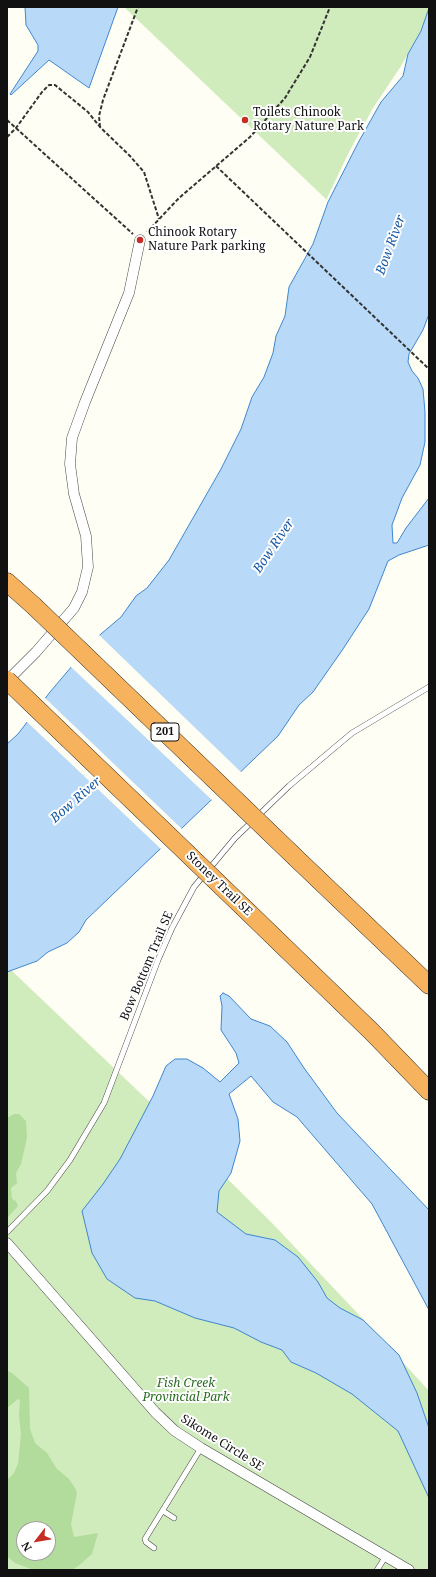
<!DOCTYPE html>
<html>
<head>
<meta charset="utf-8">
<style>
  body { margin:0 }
  #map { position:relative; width:436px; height:1577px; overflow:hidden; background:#fffef4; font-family:"Noto Serif",serif }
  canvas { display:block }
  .frame { position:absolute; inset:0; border:8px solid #111; pointer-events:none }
  .north { position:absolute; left:16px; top:1521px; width:40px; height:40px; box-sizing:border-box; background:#fff; border:1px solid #a0a0a0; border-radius:50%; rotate:239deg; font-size:11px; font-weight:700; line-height:16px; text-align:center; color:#111 }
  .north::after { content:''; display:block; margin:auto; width:14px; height:18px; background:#c42e25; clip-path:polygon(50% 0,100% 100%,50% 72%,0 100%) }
</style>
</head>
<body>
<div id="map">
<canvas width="436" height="1577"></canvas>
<div class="frame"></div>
<div class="north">N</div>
</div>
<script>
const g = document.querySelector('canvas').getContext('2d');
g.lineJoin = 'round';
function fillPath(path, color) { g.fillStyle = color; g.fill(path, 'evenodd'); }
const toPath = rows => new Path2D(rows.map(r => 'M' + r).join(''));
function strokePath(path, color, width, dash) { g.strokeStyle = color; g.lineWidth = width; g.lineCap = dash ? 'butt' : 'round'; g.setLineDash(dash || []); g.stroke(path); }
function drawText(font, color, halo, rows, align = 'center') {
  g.font = font + ' "Noto Serif",serif'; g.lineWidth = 4; g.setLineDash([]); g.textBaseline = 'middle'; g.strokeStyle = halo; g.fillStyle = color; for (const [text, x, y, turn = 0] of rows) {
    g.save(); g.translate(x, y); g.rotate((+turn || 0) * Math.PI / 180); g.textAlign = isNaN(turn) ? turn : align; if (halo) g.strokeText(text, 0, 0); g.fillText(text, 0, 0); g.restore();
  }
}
fillPath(toPath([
  [124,7,429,7,429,13,422,29,401,66,373,108,349,152,327,198,327,200],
  [11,970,158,1110,272,1223,379,1336,429,1391,429,1570,7,1570,7,972],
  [24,1529,48,1529,48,1553,24,1553]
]), '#d0ebbc');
fillPath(toPath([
  [14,1114,19,1114,26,1121,27,1138,21,1164,16,1173,17,1183,11,1188,12,1199,16,1201,18,1206,7,1218,7,1118],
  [7,1371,12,1373,29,1388,30,1429,35,1443,47,1453,57,1469,69,1479,75,1488,77,1493,71,1524,74,1537,98,1533,92,1554,77,1567,71,1570,34,1570,15,1563,7,1556,7,1480,14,1473,18,1464,21,1434,19,1416,20,1400,18,1399,7,1408],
  [24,1529,48,1529,48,1553,24,1553]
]), '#b2dc9b');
const water = toPath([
  [25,7,118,7,89,88,49,60,11,95,10,94,38,51,38,45,26,25,25,7],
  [429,8,429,314,423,330,409,354,408,362,412,371,418,378,423,389,425,412,425,442,420,465,402,498,392,525,393,543,397,543,406,528,429,498,429,545,399,555,388,561,369,609,343,649,313,692,299,705,278,736,86,920,79,932,67,943,48,952,37,961,7,972,7,744,18,734,50,692,95,639,121,617,136,596,147,588,169,560,221,469,241,429,252,397,264,377,273,353,276,336,285,316,289,287,313,244,328,202,358,143,381,102,403,76,408,54,421,31,429,8],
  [223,993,229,996,251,1019,270,1026,287,1042,304,1068,337,1113,429,1210,429,1310,372,1204,297,1117,273,1102,251,1076,229,1094,238,1119,240,1141,231,1173,219,1191,217,1212,246,1234,275,1240,298,1257,318,1282,327,1298,340,1308,363,1320,399,1355,417,1393,429,1428,429,1498,398,1431,352,1394,316,1373,291,1362,282,1350,261,1342,234,1328,195,1318,155,1301,135,1298,107,1279,92,1253,82,1211,103,1184,120,1159,153,1096,166,1066,175,1059,187,1059,203,1068,220,1082,239,1063,236,1053,221,1030,222,1006,220,996,223,993]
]);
fillPath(water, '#b8d9f7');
strokePath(water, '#3e87d0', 1);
fillPath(toPath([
  [98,634,242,773,213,801,70,666],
  [44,697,183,830,162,850,26,721]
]), '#fffef4');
const service = toPath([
  [7,1232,47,1191,70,1160,104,1103,158,960,172,928,194,887,235,838,289,786,352,733,429,687],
  [163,1511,174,1518],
  [154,1548,146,1542,145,1539,201,1448],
  [377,1570,386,1556]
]);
const minor = toPath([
  [7,681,36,652,74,608,82,592,88,567,86,536,74,494,70,464,72,438,85,402,129,293,140,240],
  [7,1243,155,1412,175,1431,201,1448,409,1570]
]);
const motorway = toPath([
  [7,582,34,606],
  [296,858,429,985],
  [244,908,372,1032,429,1091]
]);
strokePath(service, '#444', 6);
strokePath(minor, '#444', 11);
strokePath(motorway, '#222', 19);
strokePath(toPath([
  [7,15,7,35],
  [7,120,133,234],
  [100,127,99,116,103,100,138,7],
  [7,137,16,128,42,92,49,85,55,85,88,112,100,127,130,156,144,172,159,219],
  [216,166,429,369],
  [147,232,179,198,250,137,285,98,310,57,330,7]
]), '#333', 2, [4, 2]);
strokePath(service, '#fff', 5);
strokePath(minor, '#fff', 10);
strokePath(motorway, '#f6b25c', 18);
const motorwayBridge = toPath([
  [34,606,296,858],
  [7,680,244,908]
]);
strokePath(motorwayBridge, '#222', 19, []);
strokePath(motorwayBridge, '#f6b25c', 18);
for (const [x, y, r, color] of [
  [245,120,4,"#c42e25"],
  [140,240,4,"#c42e25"]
]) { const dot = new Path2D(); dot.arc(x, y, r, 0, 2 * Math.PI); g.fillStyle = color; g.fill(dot); strokePath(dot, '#fff', 1.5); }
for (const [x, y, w] of [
  [165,732,28]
]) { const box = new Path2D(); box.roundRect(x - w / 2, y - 9, w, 18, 3); g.fillStyle = '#fff'; g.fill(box); strokePath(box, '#111', 1); }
drawText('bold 11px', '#111', null, [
  ["201",165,732]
]);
drawText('12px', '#111', '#fff', [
  ["Toilets Chinook",253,113],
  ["Rotary Nature Park",253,127],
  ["Chinook Rotary",148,233],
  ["Nature Park parking",148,247]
], 'left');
drawText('12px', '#111', '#fff', [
  ["Stoney Trail SE",219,884,44],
  ["Bow Bottom Trail SE",147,966,-67],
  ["Sikome Circle SE",222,1443,32]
]);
drawText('italic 12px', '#276b1e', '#fff', [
  ["Fish Creek",186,1384],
  ["Provincial Park",186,1398]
]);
drawText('italic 13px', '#1659a6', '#fff', [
  ["Bow River",391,245,-70],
  ["Bow River",274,546,-56],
  ["Bow River",76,800,-41]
]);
</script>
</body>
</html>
